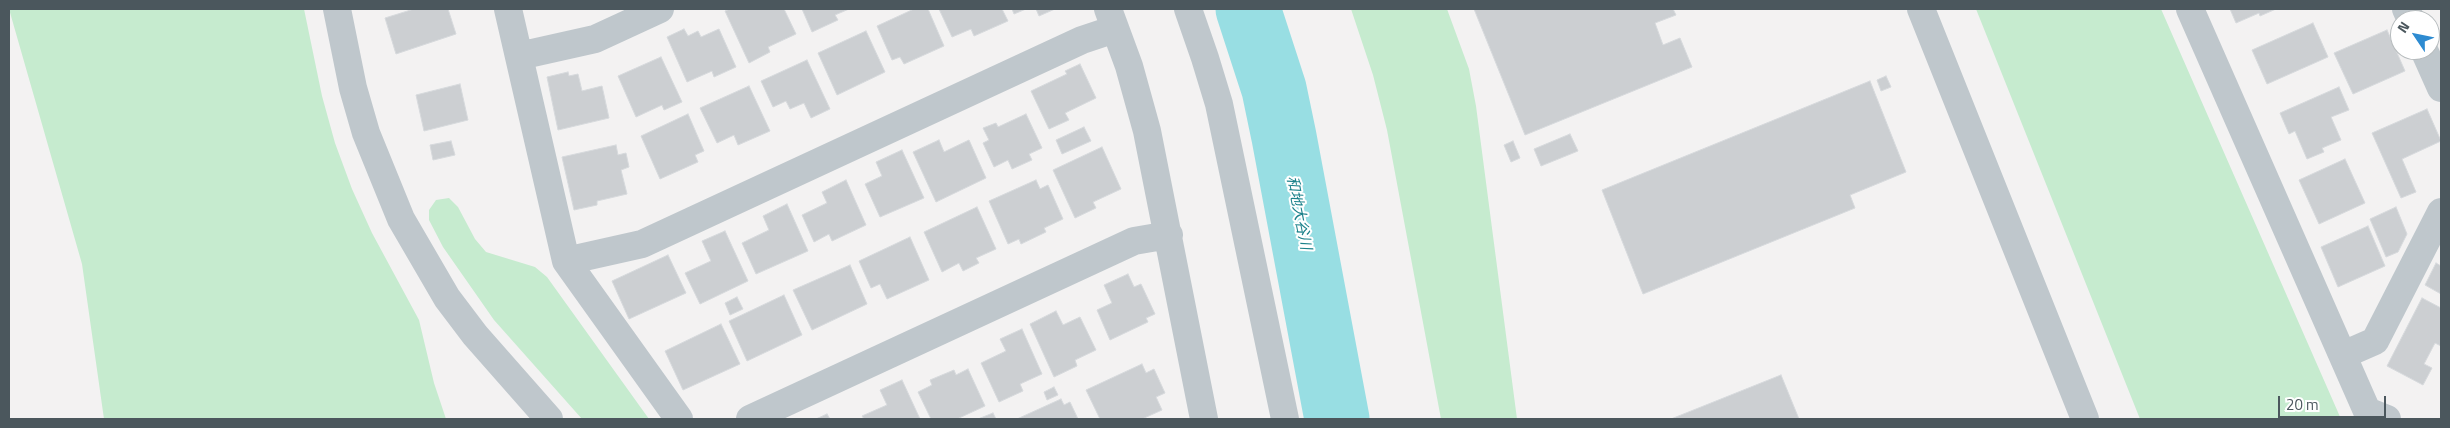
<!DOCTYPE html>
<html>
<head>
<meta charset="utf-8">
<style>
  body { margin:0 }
  #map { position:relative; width:2450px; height:428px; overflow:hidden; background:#f3f2f2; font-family:"Titillium Web",sans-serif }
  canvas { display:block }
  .frame { position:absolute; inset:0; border:10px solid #4b575d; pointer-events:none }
  .north { position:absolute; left:2390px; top:10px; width:50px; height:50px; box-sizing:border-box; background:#fff; border:1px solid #b7bcbe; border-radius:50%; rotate:304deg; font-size:14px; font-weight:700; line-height:20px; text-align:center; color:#4b575d }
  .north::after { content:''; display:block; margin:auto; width:18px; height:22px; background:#2e8bd1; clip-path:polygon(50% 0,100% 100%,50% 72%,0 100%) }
  .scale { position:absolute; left:2278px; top:396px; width:108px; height:22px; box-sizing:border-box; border:2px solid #4b575d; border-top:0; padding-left:6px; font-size:15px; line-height:18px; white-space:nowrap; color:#4b575d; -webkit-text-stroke:4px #fff; paint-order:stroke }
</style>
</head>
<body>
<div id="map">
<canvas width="2450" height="428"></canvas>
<div class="frame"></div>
<div class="north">N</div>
<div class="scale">20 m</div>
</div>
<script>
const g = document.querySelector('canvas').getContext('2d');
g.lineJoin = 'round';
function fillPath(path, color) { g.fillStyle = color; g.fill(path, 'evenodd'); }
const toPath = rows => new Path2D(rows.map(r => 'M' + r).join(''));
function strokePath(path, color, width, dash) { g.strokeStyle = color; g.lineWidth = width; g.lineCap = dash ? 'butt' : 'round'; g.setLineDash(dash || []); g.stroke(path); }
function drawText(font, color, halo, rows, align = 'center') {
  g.font = font + ' "Titillium Web","Noto Sans JP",sans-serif'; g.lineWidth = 4; g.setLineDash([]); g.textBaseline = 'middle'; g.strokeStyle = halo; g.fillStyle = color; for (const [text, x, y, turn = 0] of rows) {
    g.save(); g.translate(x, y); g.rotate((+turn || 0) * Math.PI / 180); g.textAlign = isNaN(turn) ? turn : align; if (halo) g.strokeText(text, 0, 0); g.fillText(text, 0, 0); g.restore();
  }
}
fillPath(toPath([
  [9,9,304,9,322,96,335,143,352,189,372,233,419,320,434,383,446,419,104,419,82,264],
  [1351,9,1447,9,1469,69,1476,106,1517,419,1441,419,1387,130,1373,75],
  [1976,9,2161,9,2341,419,2140,419],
  [449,198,458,207,475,239,486,252,535,267,547,277,649,419,582,419,494,320,443,247,429,220,429,210,436,200]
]), '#c6ebcf');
strokePath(toPath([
  [1248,9,1274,89,1284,137,1337,419]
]), '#98dee3', 65);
const building = toPath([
  [414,9,448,9,456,34,396,54,385,18,414,9],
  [730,9,784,9,796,34,768,47,770,52,749,63,725,11,730,9],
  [802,9,849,9,835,15,838,20,812,32,802,9],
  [914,9,928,9,944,46,904,64,900,57,892,60,877,26,914,9],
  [939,9,1002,9,1008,21,974,36,971,29,952,37,939,9],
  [1012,9,1026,9,1014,14,1012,9],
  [1036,9,1055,9,1039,16,1036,9],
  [1474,9,1673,9,1676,15,1655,23,1663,45,1680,38,1692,67,1525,135,1474,9],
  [2230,9,2276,9,2260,16,2259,13,2236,23,2230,9],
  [2313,23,2328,57,2267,84,2252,50,2313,23],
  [684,29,688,36,698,31,701,37,719,29,736,67,714,77,712,71,687,82,667,37,684,29],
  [2387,30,2405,71,2353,94,2334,53,2387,30],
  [866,31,885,72,837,95,818,53,866,31],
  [661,57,682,102,664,110,662,105,636,117,618,76,661,57],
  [807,60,830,109,811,118,804,103,790,109,786,101,773,107,761,81,807,60],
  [1080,64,1096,98,1065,113,1069,120,1049,129,1031,91,1067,74,1065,71,1080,64],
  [568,72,569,76,578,74,582,91,602,86,609,118,558,130,547,77,568,72],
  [1886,76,1891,87,1881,91,1877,80,1886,76],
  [1870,81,1906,172,1850,195,1855,208,1643,294,1602,190,1870,81],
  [460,84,468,120,424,131,416,95,460,84],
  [749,86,770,131,738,145,734,135,717,143,700,108,749,86],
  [2339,87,2349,110,2331,117,2341,140,2322,148,2324,152,2307,159,2295,131,2289,134,2280,113,2339,87],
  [2427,109,2441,141,2402,159,2416,192,2401,198,2372,133,2427,109],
  [688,114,704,151,695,155,698,162,660,179,641,136,688,114],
  [1026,114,1042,148,1029,154,1032,160,1012,169,1008,160,994,167,983,143,989,140,983,128,996,123,998,127,1026,114],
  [1084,127,1091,141,1062,154,1056,140,1084,127],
  [1570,134,1578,151,1541,166,1534,149,1570,134],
  [939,140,944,152,969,140,986,178,936,202,913,152,939,140],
  [451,141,455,155,433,160,430,145,451,141],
  [1513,141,1520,158,1511,162,1504,145,1513,141],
  [616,145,618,155,626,153,629,167,621,170,627,194,597,201,597,205,574,210,562,157,616,145],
  [1102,147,1121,189,1093,202,1096,208,1075,218,1053,170,1102,147],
  [902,150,924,198,880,217,865,184,882,176,876,162,902,150],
  [2345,159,2365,203,2319,224,2299,180,2345,159],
  [846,180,866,225,832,241,829,234,814,242,802,215,827,203,822,192,846,180],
  [1036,180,1040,189,1048,185,1063,219,1044,228,1046,232,1021,244,1019,239,1008,244,989,201,1036,180],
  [787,204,808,251,756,274,742,243,769,230,763,216,787,204],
  [977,207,996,249,976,258,979,263,963,271,959,263,942,272,924,232,977,207],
  [2396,207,2407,234,2398,252,2386,257,2370,219,2396,207],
  [2368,226,2385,266,2338,287,2321,247,2368,226],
  [725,231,748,281,700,304,685,273,711,261,702,241,725,231],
  [910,237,929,280,887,299,880,284,871,288,859,261,910,237],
  [668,255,686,293,629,319,612,281,668,255],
  [2436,263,2441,266,2441,294,2425,285,2436,263],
  [850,265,867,304,812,330,793,290,850,265],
  [1128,274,1134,287,1141,284,1155,314,1146,318,1148,322,1110,340,1097,310,1112,303,1104,285,1128,274],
  [784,295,802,335,747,361,729,321,784,295],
  [737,297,743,309,730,315,725,303,737,297],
  [2422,298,2441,308,2441,346,2435,343,2424,364,2432,368,2423,385,2387,366,2422,298],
  [1056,311,1063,325,1080,317,1096,350,1075,360,1077,366,1054,377,1030,324,1056,311],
  [721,324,740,364,683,390,665,351,721,324],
  [1022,329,1042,374,1020,384,1023,391,999,402,981,363,1006,351,1000,339,1022,329],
  [1142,364,1146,373,1154,369,1165,393,1156,397,1162,410,1142,419,1100,419,1086,390,1142,364],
  [968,369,985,406,957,419,931,419,918,392,932,385,930,380,954,370,956,375,968,369],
  [1781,375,1799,419,1671,419,1781,375],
  [902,380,920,419,864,419,862,416,887,405,880,390,902,380],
  [1054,387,1058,395,1047,400,1044,392,1054,387],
  [1061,399,1064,405,1070,402,1078,419,1017,419,1061,399],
  [993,413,996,419,978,419,993,413],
  [827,414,830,419,816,419,827,414]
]);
fillPath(building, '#cccfd2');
strokePath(building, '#d6d9dc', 1);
strokePath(toPath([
  [508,9,566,261,679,419],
  [1108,9,1129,66,1147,131,1204,419],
  [1188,9,1205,58,1219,104,1285,419],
  [2190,9,2367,411,2387,419],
  [2406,9,2411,20],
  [2424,50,2441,88],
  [519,56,595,39,660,9],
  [566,261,642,244,1082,40,1115,29],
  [2343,355,2375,341,2441,212],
  [750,419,1134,241,1169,235]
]), '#bfc7cc', 28);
strokePath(toPath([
  [337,9,353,88,366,133,401,219,447,298,475,335,549,419],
  [1921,9,2085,419]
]), '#bfc7cc', 28);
drawText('italic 15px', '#1b818a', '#fff', [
  ["和地大谷川",1298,213,79]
]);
</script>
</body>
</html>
